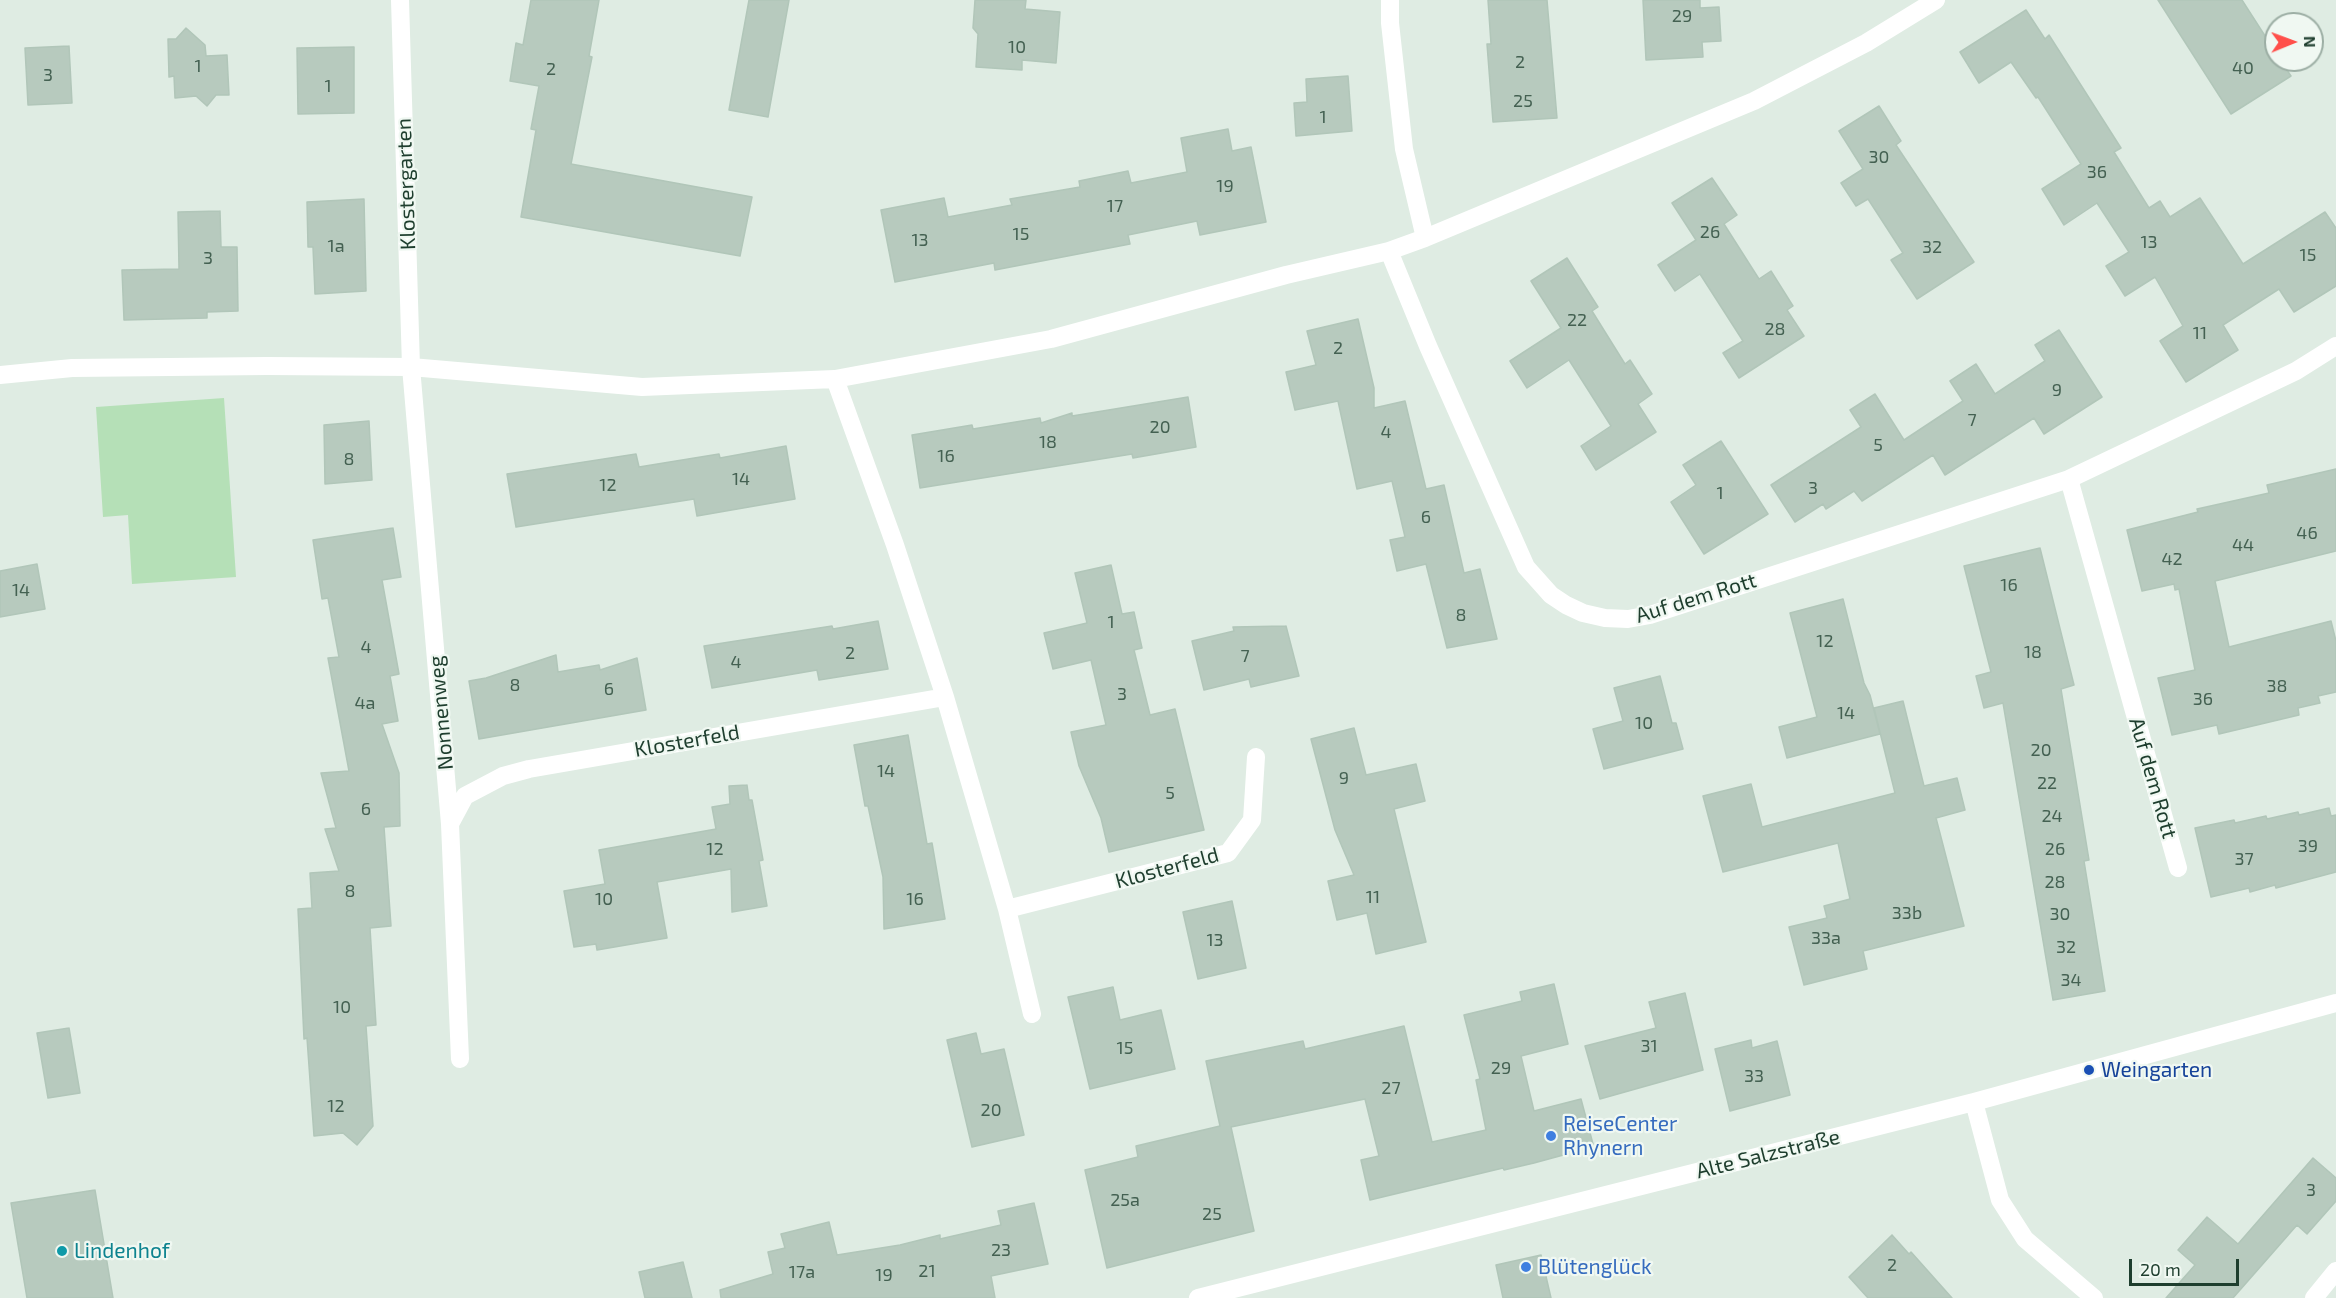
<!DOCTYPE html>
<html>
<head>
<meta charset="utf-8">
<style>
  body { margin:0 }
  #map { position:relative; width:2336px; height:1298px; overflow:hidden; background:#dfece3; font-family:"Exo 2",sans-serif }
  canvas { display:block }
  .north { position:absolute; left:2264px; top:12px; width:60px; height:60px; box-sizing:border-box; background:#f0f8f2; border:2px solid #9caea4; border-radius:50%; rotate:89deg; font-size:16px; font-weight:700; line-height:24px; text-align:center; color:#1e3e2e }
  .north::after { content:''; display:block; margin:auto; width:21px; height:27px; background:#ff4f4a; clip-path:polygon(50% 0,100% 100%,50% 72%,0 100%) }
  .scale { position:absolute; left:2129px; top:1259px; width:110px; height:27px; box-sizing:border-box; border:3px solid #1e3e2e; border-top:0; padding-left:8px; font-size:18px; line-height:21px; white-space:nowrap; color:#1e3e2e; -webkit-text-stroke:4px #f0f8f2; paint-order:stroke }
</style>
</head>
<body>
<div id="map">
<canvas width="2336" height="1298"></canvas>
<div class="north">N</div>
<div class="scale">20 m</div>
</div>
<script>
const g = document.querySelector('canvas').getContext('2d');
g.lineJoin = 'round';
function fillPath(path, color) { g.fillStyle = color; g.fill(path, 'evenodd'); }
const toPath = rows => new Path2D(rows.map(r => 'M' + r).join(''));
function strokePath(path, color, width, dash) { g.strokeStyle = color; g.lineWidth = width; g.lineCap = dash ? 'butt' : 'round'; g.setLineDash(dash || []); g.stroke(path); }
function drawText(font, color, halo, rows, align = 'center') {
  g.font = font + ' "Exo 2",sans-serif'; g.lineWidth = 4.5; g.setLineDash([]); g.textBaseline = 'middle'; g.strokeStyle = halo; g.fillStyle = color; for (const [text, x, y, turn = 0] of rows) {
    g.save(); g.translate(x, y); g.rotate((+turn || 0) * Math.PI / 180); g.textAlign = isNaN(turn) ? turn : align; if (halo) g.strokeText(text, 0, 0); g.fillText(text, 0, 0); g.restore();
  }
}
fillPath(toPath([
  [224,398,236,577,132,584,128,515,103,517,96,407]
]), '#b5e0b7');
const building = toPath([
  [531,0,599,0,589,56,592,57,571,164,752,197,740,256,521,217,536,130,531,129,539,86,510,81,516,43,523,45,531,0],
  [749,0,789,0,768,117,729,110,749,0],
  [975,0,1026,0,1025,9,1060,12,1056,63,1022,60,1022,70,976,67,978,34,973,28,975,0],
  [1488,0,1547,0,1557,118,1493,122,1487,44,1491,44,1488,0],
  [1643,0,1700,0,1700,8,1719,7,1721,41,1702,42,1703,57,1646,60,1643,0],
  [2158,0,2242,0,2276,53,2276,60,2280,60,2291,76,2231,114,2158,0],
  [2026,10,2045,39,2049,35,2121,148,2114,152,2149,208,2160,201,2170,217,2200,198,2243,264,2325,212,2336,228,2336,286,2294,312,2279,289,2223,325,2238,350,2186,382,2160,341,2183,326,2155,277,2125,296,2106,266,2129,252,2097,203,2064,225,2042,189,2081,164,2038,97,2036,98,2011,62,1979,83,1960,52,2026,10],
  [186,28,205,45,206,56,227,55,229,95,216,95,207,106,196,96,175,98,174,76,169,77,168,39,176,39,186,28],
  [69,46,72,103,28,105,25,48,69,46],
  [354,47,354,113,298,114,297,48,354,47],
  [1348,76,1352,131,1296,136,1294,103,1307,102,1306,79,1348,76],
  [1879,106,1901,141,1896,145,1974,262,1917,299,1891,260,1903,253,1868,199,1856,206,1841,183,1863,169,1839,131,1879,106],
  [1228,129,1232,151,1251,147,1266,222,1200,235,1197,221,1128,235,1130,244,995,270,994,263,895,282,881,210,944,198,948,217,1012,205,1010,199,1080,187,1079,181,1128,171,1131,183,1187,172,1181,138,1228,129],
  [1712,178,1737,215,1724,224,1759,279,1771,271,1793,306,1787,310,1804,336,1739,378,1723,353,1743,341,1700,274,1675,291,1658,265,1696,240,1672,203,1712,178],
  [364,199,366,291,315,294,313,247,308,247,307,202,364,199],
  [220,211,221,247,237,247,238,311,207,312,207,318,124,320,122,270,179,269,178,212,220,211],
  [1567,258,1598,307,1592,311,1625,364,1630,360,1652,394,1638,404,1656,432,1596,470,1581,446,1611,426,1569,360,1527,388,1510,361,1561,328,1531,281,1567,258],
  [1358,319,1374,388,1374,408,1405,401,1426,489,1444,485,1464,573,1480,569,1497,639,1447,648,1426,564,1397,571,1390,540,1405,537,1392,481,1357,489,1338,401,1295,410,1286,372,1316,365,1307,331,1358,319],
  [2059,330,2102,397,2044,434,2034,418,1945,475,1933,455,1862,501,1854,491,1826,509,1823,504,1795,522,1771,485,1861,427,1850,410,1875,394,1904,440,1963,401,1950,381,1976,364,1995,394,2045,361,2035,345,2059,330],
  [1188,397,1196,447,1133,458,1132,454,920,488,912,435,972,425,973,429,1040,418,1041,423,1072,413,1072,416,1188,397],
  [369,421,372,480,325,484,324,425,369,421],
  [1721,441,1768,514,1704,554,1671,502,1696,485,1683,465,1721,441],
  [786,446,795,499,697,516,694,499,516,527,507,474,636,454,639,467,719,454,720,458,786,446],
  [2336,469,2336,551,2215,581,2229,647,2331,621,2336,641,2336,692,2318,696,2320,703,2298,708,2299,715,2219,734,2217,725,2172,735,2158,678,2195,670,2179,589,2175,590,2174,584,2142,591,2127,530,2198,512,2197,509,2269,493,2267,485,2336,469],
  [393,528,401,577,382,580,399,674,390,676,398,721,382,724,399,773,400,826,384,827,391,926,370,928,376,1025,366,1026,373,1126,357,1145,343,1133,314,1136,307,1038,304,1039,298,909,312,908,310,873,339,871,325,829,336,828,321,773,349,771,328,658,339,657,328,598,322,599,313,540,393,528],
  [2040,548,2074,685,2061,689,2089,860,2084,861,2105,991,2053,1000,2003,703,1984,708,1976,676,1991,672,1964,566,2040,548],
  [37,564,45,609,0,617,0,571,37,564],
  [1111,565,1122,614,1134,612,1142,648,1134,650,1150,715,1175,709,1204,830,1109,852,1101,818,1079,766,1071,732,1106,725,1091,660,1053,669,1044,633,1087,623,1075,573,1111,565],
  [1843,599,1864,683,1870,695,1880,734,1787,758,1779,727,1817,717,1790,613,1843,599],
  [878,621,888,669,819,680,817,670,712,688,704,646,832,626,833,629,878,621],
  [1286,626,1299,676,1251,687,1249,679,1204,690,1192,641,1234,631,1233,627,1286,626],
  [556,655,558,672,599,665,600,670,637,658,646,710,479,739,469,681,486,678,556,655],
  [1660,676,1672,723,1676,723,1683,749,1604,769,1593,729,1623,721,1614,688,1660,676],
  [1903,701,1924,786,1957,778,1965,810,1936,818,1964,926,1863,951,1867,969,1804,985,1789,927,1827,918,1824,906,1850,899,1838,843,1723,872,1703,796,1751,784,1762,827,1895,793,1874,708,1903,701],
  [1354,728,1366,775,1416,764,1425,801,1394,809,1426,942,1376,954,1367,913,1337,920,1328,881,1354,875,1335,830,1311,739,1354,728],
  [908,735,927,844,932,843,945,919,884,929,883,877,868,806,865,806,854,745,908,735],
  [747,785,749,800,752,800,763,860,759,861,767,906,732,912,731,869,657,882,667,938,597,950,596,944,574,947,564,891,605,884,599,850,716,829,712,807,730,804,729,786,747,785],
  [2329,808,2331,816,2336,815,2336,872,2276,888,2275,885,2250,892,2249,888,2211,897,2195,828,2234,820,2235,823,2266,816,2267,819,2298,812,2299,815,2329,808],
  [1232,901,1246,968,1198,979,1183,912,1232,901],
  [1554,984,1568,1044,1521,1056,1534,1111,1581,1099,1593,1144,1567,1151,1567,1154,1534,1163,1504,1170,1503,1168,1370,1200,1361,1160,1379,1156,1365,1099,1231,1127,1254,1231,1107,1268,1085,1170,1138,1157,1136,1146,1220,1126,1206,1061,1303,1041,1305,1049,1404,1026,1432,1142,1486,1130,1476,1080,1480,1079,1464,1015,1522,1001,1520,992,1554,984],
  [1113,987,1120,1020,1161,1010,1175,1069,1090,1089,1068,997,1113,987],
  [1685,993,1703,1070,1600,1099,1585,1046,1656,1028,1649,1002,1685,993],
  [69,1028,80,1093,48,1098,37,1033,69,1028],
  [976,1033,981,1054,1004,1049,1024,1135,972,1147,947,1040,976,1033],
  [1751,1040,1752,1048,1777,1041,1790,1095,1730,1111,1715,1049,1751,1040],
  [2313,1158,2336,1178,2336,1201,2307,1234,2297,1225,2233,1298,2166,1298,2195,1265,2178,1250,2207,1217,2238,1244,2313,1158],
  [95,1190,113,1298,27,1298,11,1203,95,1190],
  [1034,1203,1048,1264,991,1276,995,1298,721,1298,720,1290,773,1274,768,1252,785,1248,781,1234,829,1222,837,1255,900,1245,940,1235,940,1239,1001,1225,998,1211,1034,1203],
  [1892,1235,1909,1254,1911,1252,1952,1298,1868,1298,1849,1277,1892,1235],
  [1541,1255,1551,1298,1503,1298,1496,1265,1541,1255],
  [683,1262,692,1298,645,1298,639,1272,683,1262]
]);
fillPath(building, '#b7cabe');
strokePath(building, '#b1c6b9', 1.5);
strokePath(toPath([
  [400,0,411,367,450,824,460,1059],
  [1390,0,1390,23,1404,149,1425,238],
  [1389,251,1428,346,1526,567,1551,595,1566,605,1583,613,1605,618,1628,619,1650,615,2069,479,2296,371,2336,346],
  [0,375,72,368,267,366,411,367,642,387,835,379,1051,339,1286,275,1389,251,1425,238,1754,101,1866,43,1936,0],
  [835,379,895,545,945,697,1007,909,1032,1014],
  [2069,479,2178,868],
  [450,824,465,796,503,776,529,769,945,697],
  [1007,909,1228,853,1252,820,1256,757],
  [1974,1102,2000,1200,2025,1239,2094,1298],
  [1198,1298,1974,1102,2336,1003],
  [2314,1298,2336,1271]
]), '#fff', 18);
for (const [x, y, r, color] of [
  [2089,1070,6,"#1a4fb4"],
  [1551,1136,6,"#3f7fe0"],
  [62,1251,6,"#0f9aa8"],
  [1526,1267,6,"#3f7fe0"]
]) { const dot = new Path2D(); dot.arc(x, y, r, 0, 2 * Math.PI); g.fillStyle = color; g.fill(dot); strokePath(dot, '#f0f8f2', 2); }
drawText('18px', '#446152', null, [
  ["29",1682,16],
  ["10",1017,47],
  ["2",1520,62],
  ["1",198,66],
  ["40",2243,68],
  ["2",551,69],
  ["3",48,75],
  ["1",328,86],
  ["25",1523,101],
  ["1",1323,117],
  ["30",1879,157],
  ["36",2097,172],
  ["19",1225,186],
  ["17",1115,206],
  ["26",1710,232],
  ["15",1021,234],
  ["13",920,240],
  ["13",2149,242],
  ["1a",336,246],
  ["32",1932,247],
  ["15",2308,255],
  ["3",208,258],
  ["22",1577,320],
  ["28",1775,329],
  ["11",2200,333],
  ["2",1338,348],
  ["9",2057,390],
  ["7",1972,420],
  ["20",1160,427],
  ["4",1386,432],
  ["18",1048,442],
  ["5",1878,445],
  ["16",946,456],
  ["8",349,459],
  ["14",741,479],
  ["12",608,485],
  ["3",1813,488],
  ["1",1720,493],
  ["6",1426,517],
  ["46",2307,533],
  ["44",2243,545],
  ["42",2172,559],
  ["16",2009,585],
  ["14",21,590],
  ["8",1461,615],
  ["1",1111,622],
  ["12",1825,641],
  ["4",366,647],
  ["18",2033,652],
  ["2",850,653],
  ["7",1245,656],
  ["4",736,662],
  ["8",515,685],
  ["38",2277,686],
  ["6",609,689],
  ["3",1122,694],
  ["36",2203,699],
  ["4a",365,703],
  ["14",1846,713],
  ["10",1644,723],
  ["20",2041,750],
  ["14",886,771],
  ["9",1344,778],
  ["22",2047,783],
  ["5",1170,793],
  ["6",366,809],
  ["24",2052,816],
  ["39",2308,846],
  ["12",715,849],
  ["26",2055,849],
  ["37",2244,859],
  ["28",2055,882],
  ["8",350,891],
  ["11",1373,897],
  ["10",604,899],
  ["16",915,899],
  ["33b",1907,913],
  ["30",2060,914],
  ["33a",1826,938],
  ["13",1215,940],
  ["32",2066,947],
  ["34",2071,980],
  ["10",342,1007],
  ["31",1649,1046],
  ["15",1125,1048],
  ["29",1501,1068],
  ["33",1754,1076],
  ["27",1391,1088],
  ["12",336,1106],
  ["20",991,1110],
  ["3",2311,1190],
  ["25a",1125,1200],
  ["25",1212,1214],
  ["23",1001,1250],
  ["2",1892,1265],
  ["21",927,1271],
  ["17a",802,1272],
  ["19",884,1275]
]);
drawText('21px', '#1e3e2e', '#f0f8f2', [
  ["Klostergarten",406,184,-92],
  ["Auf dem Rott",1696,598,-17],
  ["Nonnenweg",441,713,-95],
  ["Klosterfeld",687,741,-10],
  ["Auf dem Rott",2153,778,74],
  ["Klosterfeld",1167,868,-15],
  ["Alte Salzstraße",1768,1154,-14]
]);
drawText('21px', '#164399', '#f0f8f2', [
  ["Weingarten",2101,1070]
], 'left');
drawText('21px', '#366cbe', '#f0f8f2', [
  ["ReiseCenter",1563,1124],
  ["Rhynern",1563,1148],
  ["Blütenglück",1538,1267]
], 'left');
drawText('21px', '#0d838f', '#f0f8f2', [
  ["Lindenhof",74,1251]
], 'left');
</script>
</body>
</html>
